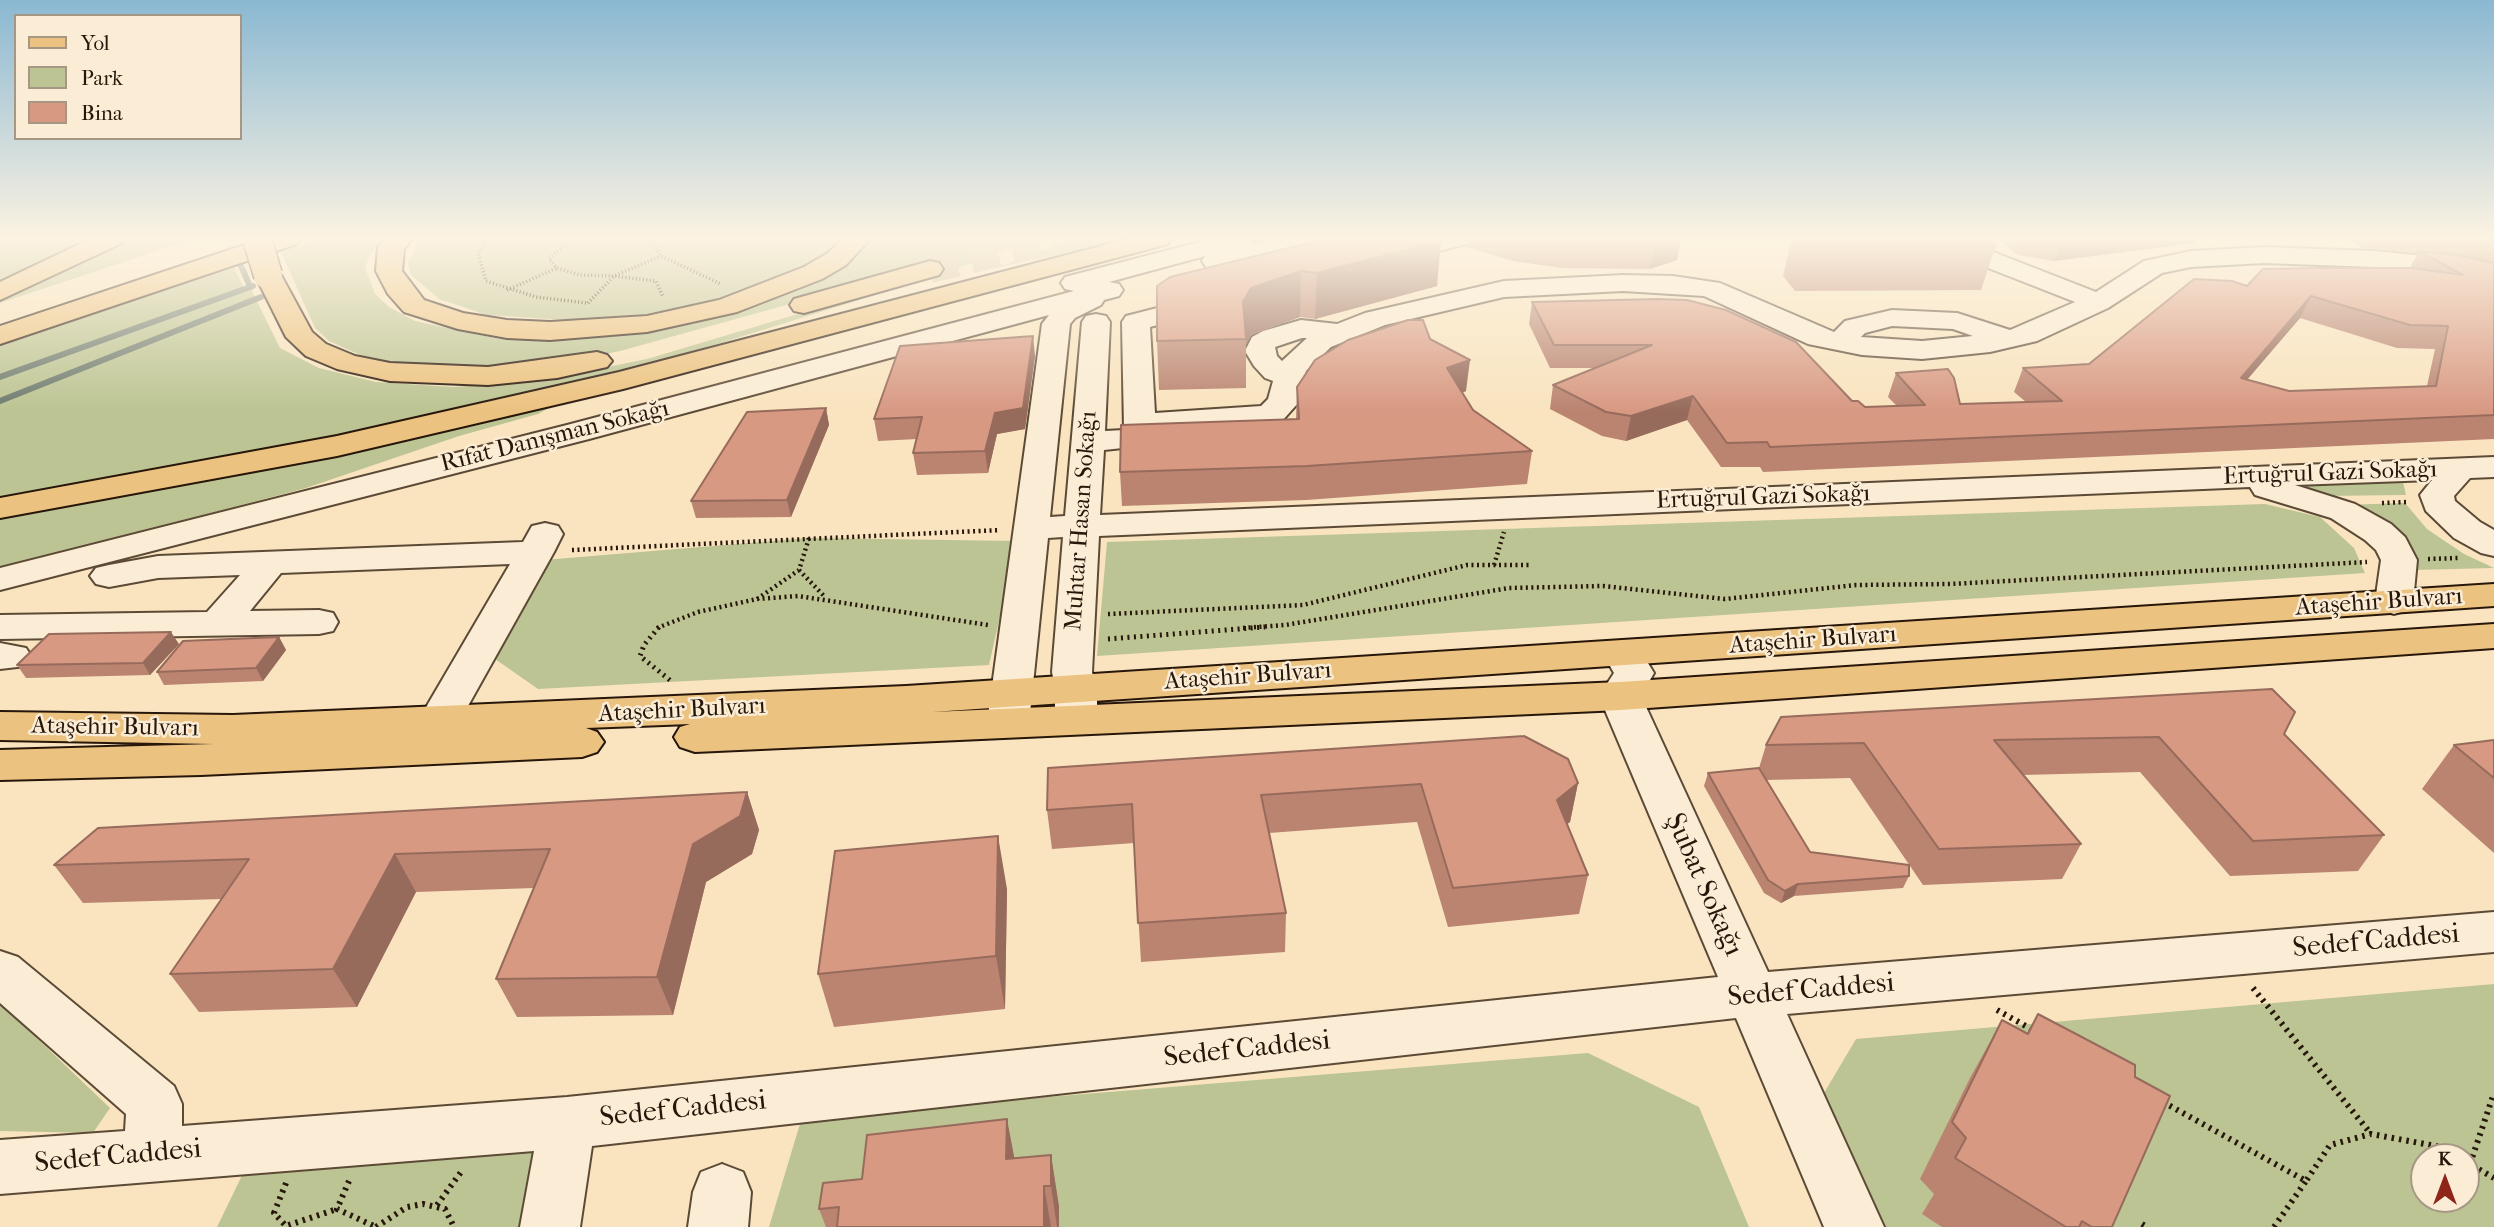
<!DOCTYPE html>
<html>
<head>
<meta charset="utf-8">
<style>
  body { margin:0 }
  #map { position:relative; width:2494px; height:1227px; overflow:hidden; background:#f9e4bf; font-family:"IM FELL French Canon",serif }
  canvas { display:block }
  .legend { position:absolute; left:14px; top:14px; width:228px; height:126px; box-sizing:border-box; background:#fbedd5; border:2px solid #a69784; margin:0; padding:9px 12px; list-style:none; font-size:21px; color:#27160a }
  .legend li { display:flex; align-items:center; gap:14px; height:35px }
  .legend b { width:35px; border:2px solid #a69784 }
  .north { position:absolute; left:2410px; top:1143px; width:70px; height:70px; box-sizing:border-box; background:#fbedd5; border:2px solid #a69784; border-radius:50%; rotate:0deg; font-size:19px; font-weight:700; line-height:28px; text-align:center; color:#27160a }
  .north::after { content:''; display:block; margin:auto; width:24px; height:32px; background:#8f2418; clip-path:polygon(50% 0,100% 100%,50% 72%,0 100%) }
</style>
</head>
<body>
<div id="map">
<canvas width="2494" height="1227"></canvas>
<ul class="legend">
<li><b style="height:9px;background:#ecc280"></b>Yol</li>
<li><b style="height:19px;background:#bcc493"></b>Park</li>
<li><b style="height:19px;background:#d89983"></b>Bina</li>
</ul>
<div class="north">K</div>
</div>
<script>
const g = document.querySelector('canvas').getContext('2d');
g.lineJoin = 'round';
function fillPath(path, color) { g.fillStyle = color; g.fill(path, 'evenodd'); }
const toPath = rows => new Path2D(rows.map(r => 'M' + r).join(''));
function strokePath(path, color, width, dash) { g.strokeStyle = color; g.lineWidth = width; g.lineCap = dash ? 'butt' : 'round'; g.setLineDash(dash || []); g.stroke(path); }
function drawText(font, color, halo, rows, align = 'center') {
  g.font = font + ' "IM FELL French Canon",serif'; g.lineWidth = 5; g.setLineDash([]); g.textBaseline = 'middle'; g.strokeStyle = halo; g.fillStyle = color; for (const [text, x, y, turn = 0] of rows) {
    g.save(); g.translate(x, y); g.rotate((+turn || 0) * Math.PI / 180); g.textAlign = isNaN(turn) ? turn : align; if (halo) g.strokeText(text, 0, 0); g.fillText(text, 0, 0); g.restore();
  }
}
fillPath(toPath([
  [0,239,87,239,0,282],
  [127,239,193,239,0,303,0,298],
  [318,239,383,239,369,256,365,268,371,283,375,294,389,307,415,321,499,339,567,340,724,315,845,262,871,239,1035,239,940,275,627,372,239,456,0,500,0,344,234,268,245,290,251,289,280,348,319,368,376,382,453,387,538,381,647,359,868,293,866,283,620,351,571,361,472,368,406,365,360,355,329,341,315,328,281,252],
  [419,239,846,239,812,266,715,300,646,314,566,320,487,315,439,299,411,275,408,263],
  [1074,239,1129,239,995,268],
  [562,401,538,414,459,436,306,488,0,569,0,517],
  [2403,482,2406,495,2321,496,2291,486],
  [2405,503,2427,529,2464,554,2494,568,2414,570,2341,505],
  [2265,504,2320,517,2354,548,2365,573,1097,656,1107,542],
  [809,538,1017,541,989,665,538,689,495,659,544,560],
  [2494,984,2494,1227,1885,1227,1824,1093,1856,1039],
  [2424,1157,2466,1157,2466,1199,2424,1199],
  [0,1003,110,1108,93,1133,0,1131],
  [1588,1053,1699,1107,1749,1227,769,1227,802,1117],
  [464,1145,542,1153,533,1227,217,1227,249,1161]
]), '#bcc493');
strokePath(toPath([
  [241,266,249,284],
  [0,377,253,286],
  [0,401,261,297]
]), '#6e7b6f', 6);
strokePath(toPath([
  [930,269,1056,239]
]), '#cfbb9b', 28, [28, 14]);
const minor = toPath([
  [1211,239,1254,239,1251,244,1270,239,1313,239,1310,244,1215,269,1206,267,1202,261,1205,256,1109,282,1119,284,1123,290,1119,296,1104,300,1101,305,1075,318,1070,324,1050,517,1065,516,1082,322,1086,316,1096,314,1106,316,1110,322,1105,431,1124,430,1122,322,1126,316,1208,295,1218,297,1222,303,1218,309,1150,327,1155,413,1261,406,1268,399,1273,381,1265,378,1254,366,1245,351,1252,337,1263,331,1301,320,1337,324,1365,313,1504,281,1623,275,1673,276,1720,283,1834,332,1845,321,1892,310,1957,313,2010,330,2075,302,1927,244,1924,239,1960,239,2096,292,2144,261,2191,251,2264,247,2374,251,2445,258,2494,269,2494,285,2445,274,2374,267,2264,263,2191,267,2162,273,2108,308,2037,341,1990,352,1922,359,1862,355,1808,344,1704,296,1623,291,1504,297,1385,325,1331,347,1306,371,1299,402,1282,421,1234,428,1156,432,1151,445,1104,450,1100,515,2494,457,2494,477,2470,478,2454,496,2455,501,2480,522,2494,530,2494,556,2481,553,2454,538,2426,511,2420,495,2432,480,2295,485,2355,504,2391,524,2405,537,2417,560,2413,602,2407,610,2394,614,2381,610,2375,602,2381,560,2376,550,2365,540,2331,518,2255,495,2250,487,1099,536,1092,672,1097,688,1097,720,1091,730,1076,734,1061,730,1055,720,1055,688,1052,672,1063,537,1048,538,1029,723,1023,733,1008,737,993,733,987,723,1042,324,1049,315,589,439,0,590,0,568,567,425,1074,291,1065,289,1061,283,1065,277,1211,239],
  [1892,326,1953,329,1973,336,1922,341,1861,337,1865,333,1892,326],
  [1302,338,1307,338,1282,361,1277,356,1275,347,1302,338],
  [1425,239,1469,239,1466,244,1392,263,1383,260,1379,255,1383,250,1425,239],
  [545,523,558,526,563,534,554,552,454,731,439,735,424,731,418,721,510,564,281,573,250,611,319,610,333,613,338,622,333,631,319,634,0,639,0,615,207,612,240,575,158,578,109,587,96,584,90,576,96,568,109,565,158,556,523,542,532,526,545,523],
  [1623,641,1637,645,1654,673,1641,696,1768,972,2494,912,2494,952,1787,1014,1884,1227,1824,1227,1736,1018,592,1146,580,1227,520,1227,534,1151,0,1194,0,1140,125,1131,126,1114,0,1003,0,951,18,957,174,1086,182,1104,182,1126,567,1097,1718,977,1599,696,1614,673,1603,654,1609,645,1623,641],
  [0,643,26,648,32,657,26,666,0,669,0,643],
  [722,1164,743,1172,751,1192,748,1227,688,1227,693,1192,701,1172,722,1164]
]);
const major = toPath([
  [2494,584,2494,606,932,712,1620,682,2494,624,2494,648,1620,710,695,752,680,747,674,737,680,727,690,724,586,728,597,732,604,742,597,752,582,757,201,775,0,780,0,750,213,744,0,740,0,712,233,715,906,686,2494,584]
]);
const highway = toPath([
  [90,239,123,239,120,244,0,300,0,282,90,239],
  [262,239,300,239,297,244,0,344,0,326,262,239],
  [385,239,412,239,404,249,402,271,424,300,463,313,507,320,550,322,647,316,719,300,804,267,828,253,843,239,870,239,846,265,822,279,737,312,647,332,550,340,507,338,458,329,404,312,388,294,376,271,378,247,385,239],
  [1128,239,1171,239,1168,244,623,389,337,456,0,518,0,498,337,436,619,372,1128,239],
  [930,261,939,263,943,269,939,275,804,313,794,311,790,305,794,299,930,261],
  [268,267,277,269,281,275,312,332,326,344,355,356,390,363,488,367,597,352,607,355,612,361,607,367,557,378,488,385,390,381,337,369,306,356,286,337,255,275,259,269,268,267]
]);
strokePath(minor, '#5c4a37', 4);
strokePath(major, '#27160a', 4);
strokePath(highway, '#27160a', 4);
strokePath(toPath([
  [486,239,478,254,486,281,536,297,587,303],
  [571,239,549,259,557,268,580,275,614,276,661,256],
  [650,239,661,256,721,284],
  [507,290,557,268],
  [588,303,614,276,656,281,663,297]
]), '#27160a', 3.5, [1, 2.5]);
strokePath(toPath([
  [2382,503,2408,502],
  [572,550,1000,530],
  [2428,559,2458,558],
  [1494,565,1504,532],
  [799,570,825,597],
  [757,599,799,570,809,538],
  [1108,614,1303,605,1467,565,1529,565],
  [657,628,698,612,757,599,798,596,988,625],
  [1243,628,1285,625,1509,588,1603,586,1725,599,1856,585,1950,584,2367,562]
]), '#27160a', 4.5, [2, 3.5]);
strokePath(toPath([
  [659,627,644,645,640,656,671,681],
  [1108,639,1265,627]
]), '#27160a', 5, [2, 4.5]);
strokePath(toPath([
  [2253,988,2371,1134],
  [1997,1010,2033,1030],
  [2163,1102,2306,1181,2330,1145,2371,1134,2436,1146,2456,1157],
  [2466,1162,2494,1178],
  [2470,1164,2494,1093],
  [349,1181,337,1209,376,1227],
  [286,1183,274,1213,286,1226,337,1209],
  [437,1205,461,1172],
  [2142,1224,2147,1227],
  [376,1227,407,1207,423,1204,445,1209,454,1227],
  [2274,1227,2306,1181]
]), '#27160a', 6, [2.5, 5]);
fillPath(minor, '#fbedd5');
fillPath(major, '#ecc280');
fillPath(highway, '#ecc280');
const highwayBridge = toPath([
  [257,239,268,275]
]);
strokePath(highwayBridge, '#27160a', 31, []);
strokePath(highwayBridge, '#ecc280', 28);
fillPath(toPath([
  [1325,239,1437,286,1315,319,1300,317,1251,335,1246,344,1246,388,1159,390,1157,341],
  [1467,239,1681,239,1677,260,1650,269,1563,268,1513,261,1466,247],
  [1792,239,1984,239,1996,245,1981,290,1795,291,1783,276],
  [1998,239,2196,239,2194,243,2054,261,2018,255],
  [2347,239,2494,239,2494,439,1763,472,1760,467,1721,467,1687,420,1626,441,1602,436,1550,409,1553,385,1596,368,1550,368,1529,324,1532,302,1852,401,1865,407,1897,406,1888,397,1896,373,1960,404,2026,402,2014,392,2023,368,2089,364,2247,286,2410,268,2418,253,2363,248],
  [2300,318,2397,348,2435,349,2427,386,2289,391,2247,379],
  [1430,339,1466,391,1462,393,1473,410,1532,451,1527,484,1306,500,1122,506,1120,472,1296,419,1297,387],
  [1035,356,1025,429,997,434,988,473,917,475,913,453,917,439,878,441,874,419],
  [826,408,829,425,791,517,696,518,691,501],
  [279,637,286,650,263,681,164,685,157,672],
  [179,644,150,675,26,678,17,665],
  [2284,734,2384,835,2358,871,2230,876,2140,772,2023,775,2081,844,2062,879,1923,885,1850,778,1766,780,1810,852,1909,876,1903,888,1794,896,1781,903,1764,893,1704,786,1708,773,1759,768,1766,745],
  [2494,740,2494,853,2422,789,2454,745],
  [1048,768,1578,783,1570,822,1567,824,1588,875,1579,914,1448,927,1417,822,1269,833,1286,913,1285,952,1141,962,1134,843,1052,849,1047,810],
  [747,792,759,830,752,854,706,882,673,1015,517,1017,496,979,534,888,416,892,357,1007,199,1012,170,974,222,899,83,903,54,865],
  [1007,889,1005,1009,834,1027,818,974],
  [2038,1014,2112,1227,1942,1227,1922,1214,1934,1194,1920,1179,1970,1078,2002,1020,2027,1034],
  [1051,1155,1059,1207,1059,1227,826,1227,819,1209,862,1179,1014,1158]
]), '#ba8471');
fillPath(toPath([
  [1656,239,1681,239,1677,260,1650,269],
  [2063,239,2196,239,2194,243,2054,261],
  [1441,241,1437,286,1315,319,1317,273],
  [1301,271,1300,317,1251,335,1246,344,1243,302,1251,288],
  [2311,296,2300,318,2229,401,2241,378],
  [1033,336,1035,356,1025,429,997,434,988,473,985,451,995,413],
  [1470,360,1466,391,1444,399,1447,368],
  [1693,396,1687,420,1626,441,1631,416],
  [826,408,829,425,791,517,787,500],
  [171,632,179,644,150,675,143,663],
  [279,637,286,650,263,681,256,668],
  [1578,783,1570,822,1549,838,1557,800],
  [747,792,759,830,752,854,706,882,673,1015,657,977,693,844],
  [998,836,1007,889,1005,1009,996,956],
  [395,854,416,892,357,1007,333,969],
  [1798,884,1794,896,1781,903,1785,891],
  [1007,1119,1017,1172,1006,1159],
  [1051,1155,1059,1207,1059,1227,1057,1227,1051,1186],
  [1044,1186,1051,1227,1044,1227]
]), '#976b5c');
const building = toPath([
  [1325,239,1440,239,1441,241,1317,273,1301,271,1251,288,1243,302,1246,339,1157,341,1157,286,1170,277,1325,239],
  [1801,239,1984,239,1996,245,1807,246,1801,239],
  [2481,239,2494,239,2494,242,2481,239],
  [2419,251,2457,255,2494,263,2494,415,1770,447,1767,442,1727,443,1693,396,1631,416,1606,412,1553,385,1652,345,1554,345,1532,302,1657,299,1687,300,1726,310,1796,342,1852,401,1858,401,1865,407,1925,405,1896,373,1948,369,1954,378,1960,404,2062,401,2023,368,2089,364,2194,279,2232,281,2247,286,2263,269,2313,268,2411,268,2463,275,2419,251],
  [2311,296,2410,325,2448,326,2436,386,2289,391,2241,378,2311,296],
  [1408,320,1423,320,1430,339,1470,360,1447,368,1473,410,1532,451,1307,466,1120,472,1121,425,1299,419,1297,387,1315,360,1348,340,1408,320],
  [1033,336,1023,408,995,413,985,451,913,453,922,417,874,419,900,346,1033,336],
  [826,408,787,500,691,501,747,412,826,408],
  [171,632,143,663,17,665,49,634,171,632],
  [279,637,256,668,157,672,183,641,279,637],
  [2272,689,2295,712,2284,734,2384,835,2253,841,2159,737,1994,740,2081,844,1939,849,1864,743,1766,745,1781,717,2272,689],
  [1524,736,1568,759,1578,783,1557,800,1588,875,1453,888,1421,784,1261,795,1286,913,1138,923,1132,804,1047,810,1048,768,1524,736],
  [2494,740,2494,778,2454,745,2494,740],
  [1759,768,1810,852,1909,865,1909,876,1798,884,1785,891,1768,880,1708,773,1759,768],
  [747,792,740,816,693,844,657,977,496,979,550,849,395,854,333,969,170,974,249,859,54,865,98,828,747,792],
  [998,836,996,956,818,974,835,851,998,836],
  [2038,1014,2135,1065,2135,1077,2170,1096,2112,1227,2092,1227,2082,1221,2079,1227,2066,1227,1955,1158,1966,1138,1952,1122,2002,1020,2028,1034,2038,1014],
  [1007,1119,1006,1159,1051,1155,1051,1186,1044,1186,1044,1227,837,1227,839,1207,819,1209,823,1183,862,1179,867,1135,1007,1119]
]);
fillPath(building, '#d89983');
strokePath(building, '#976b5c', 2);
const sky = g.createLinearGradient(0, 0, 0, 411);
sky.addColorStop(0, '#8ab8d2');
sky.addColorStop(0.58, '#fcf3e2');
sky.addColorStop(1, '#fcf3e200');
g.fillStyle = sky;
g.fillRect(0, 0, 2494, 411);
drawText('24px', '#27160a', '#fbedd5', [
  ["Rıfat Danışman Sokağı",555,437,-14],
  ["Ertuğrul Gazi Sokağı",2330,474,-2],
  ["Ertuğrul Gazi Sokağı",1763,498,-2],
  ["Muhtar Hasan Sokağı",1082,521,-86],
  ["Ataşehir Bulvarı",2379,603,-4],
  ["Ataşehir Bulvarı",1813,641,-4],
  ["Ataşehir Bulvarı",1248,677,-4],
  ["Ataşehir Bulvarı",682,711,-3],
  ["Ataşehir Bulvarı",115,728,1]
]);
drawText('28px', '#27160a', '#fbedd5', [
  ["Şubat Sokağı",1703,885,66],
  ["Sedef Caddesi",2376,942,-5],
  ["Sedef Caddesi",1811,991,-5],
  ["Sedef Caddesi",1247,1050,-6],
  ["Sedef Caddesi",683,1110,-6],
  ["Sedef Caddesi",118,1157,-5]
]);
</script>
</body>
</html>
